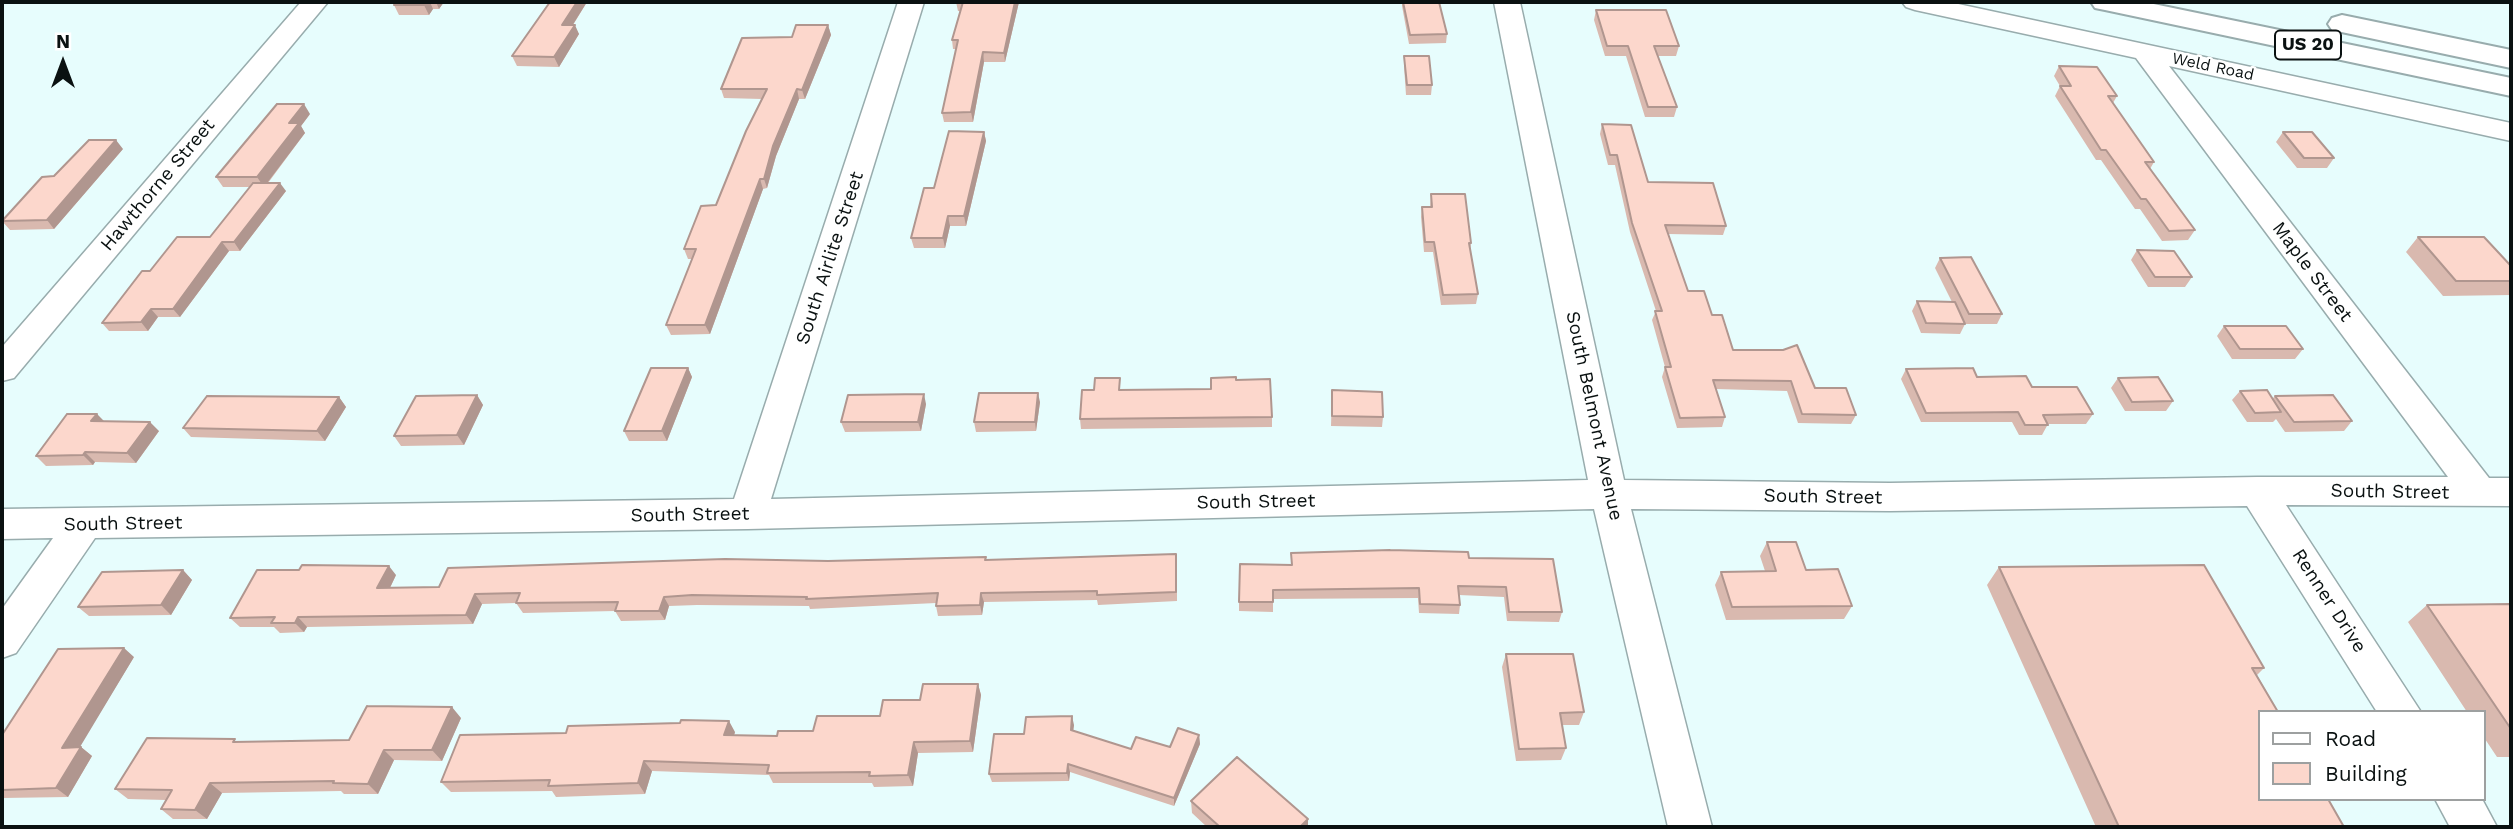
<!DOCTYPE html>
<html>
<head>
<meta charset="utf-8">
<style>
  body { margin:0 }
  #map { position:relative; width:2513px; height:829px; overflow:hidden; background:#e7fdfd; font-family:"Work Sans",sans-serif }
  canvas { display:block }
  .frame { position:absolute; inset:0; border:4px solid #0a1111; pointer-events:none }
  .legend { position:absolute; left:2258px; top:710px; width:228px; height:91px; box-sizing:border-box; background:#fff; border:2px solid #9da0a0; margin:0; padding:9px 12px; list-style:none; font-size:21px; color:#0a1111 }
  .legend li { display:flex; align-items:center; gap:14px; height:35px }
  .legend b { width:35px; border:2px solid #9da0a0 }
  .north { position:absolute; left:28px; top:28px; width:70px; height:70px; -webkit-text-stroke:5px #fff; paint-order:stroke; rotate:0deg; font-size:19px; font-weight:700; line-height:28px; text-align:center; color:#0a1111 }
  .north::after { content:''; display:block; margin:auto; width:24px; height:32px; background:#0a1111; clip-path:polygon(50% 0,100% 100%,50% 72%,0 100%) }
</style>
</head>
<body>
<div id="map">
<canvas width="2513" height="829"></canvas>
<div class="frame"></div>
<ul class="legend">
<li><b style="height:9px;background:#fff"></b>Road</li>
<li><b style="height:19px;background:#fcd7cc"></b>Building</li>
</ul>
<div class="north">N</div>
</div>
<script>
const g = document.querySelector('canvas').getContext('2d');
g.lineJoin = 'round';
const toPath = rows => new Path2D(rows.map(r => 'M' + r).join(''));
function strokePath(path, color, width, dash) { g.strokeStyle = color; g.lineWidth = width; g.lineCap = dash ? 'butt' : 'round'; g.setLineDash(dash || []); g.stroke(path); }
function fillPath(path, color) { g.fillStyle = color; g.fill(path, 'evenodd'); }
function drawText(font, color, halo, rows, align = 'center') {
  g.font = font + ' "Work Sans",sans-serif'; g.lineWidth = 5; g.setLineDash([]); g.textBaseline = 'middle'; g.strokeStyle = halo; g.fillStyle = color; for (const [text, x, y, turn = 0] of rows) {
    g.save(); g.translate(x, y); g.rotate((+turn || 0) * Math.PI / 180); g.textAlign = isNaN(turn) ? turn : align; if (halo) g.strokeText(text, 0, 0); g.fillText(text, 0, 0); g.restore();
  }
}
const minor = toPath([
  [301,2,328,2,14,378,2,381,2,347,301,2],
  [898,2,924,2,771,499,1588,480,1494,2,1520,2,1624,480,1890,483,2257,477,2448,477,2136,58,1915,10,1906,7,1902,2,1949,2,2511,123,2511,141,2169,66,2489,478,2511,478,2511,506,2286,505,2421,712,2377,712,2247,506,1890,511,1631,509,1712,827,1668,827,1594,509,748,529,95,538,16,653,2,658,2,609,53,538,2,539,2,509,734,499,898,2],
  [2435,799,2482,799,2497,827,2450,827,2435,799]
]);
const highway = toPath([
  [2091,2,2144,2,2511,78,2511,96,2105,10,2095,8,2091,2],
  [2342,15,2511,50,2511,68,2332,30,2328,24,2332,18,2342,15]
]);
strokePath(minor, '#98acad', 3);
strokePath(highway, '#98acad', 4);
fillPath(minor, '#fff');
fillPath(highway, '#fff');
fillPath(toPath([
  [397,2,444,2,439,9,433,9,429,15,399,15,394,5],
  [550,2,587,2,573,25,579,34,559,67,517,66,512,56],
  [956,2,1019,2,1005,62,984,62,973,122,944,122,942,113,956,49,953,49,952,40,960,11,958,11],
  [1402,2,1447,34,1446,43,1409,44,1402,6],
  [1650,2,1678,2,1677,3,1651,4],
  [1596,10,1679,46,1676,56,1658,56,1677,107,1674,117,1645,117,1626,56,1605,56,1594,20],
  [828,25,831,35,805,99,799,99,776,156,767,188,763,189,710,334,671,335,666,325,692,259,688,259,684,249,716,205,762,99,724,98,721,89,792,37],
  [1404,56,1432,85,1431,95,1406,95,1404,66],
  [2059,66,2117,96,2113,103,2154,162,2150,169,2195,230,2188,240,2162,241,2140,209,2135,209,2101,160,2096,160,2055,96,2060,86,2054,76],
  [310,114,301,126,305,133,268,183,286,191,240,251,229,251,180,317,158,317,148,331,109,331,102,323,150,271,210,237,250,187,223,187,216,177],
  [1602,124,1648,182,1726,226,1723,235,1668,234,1688,291,1712,315,1733,350,1815,388,1856,415,1851,424,1798,423,1787,391,1716,389,1725,417,1722,427,1677,428,1662,377,1665,367,1652,320,1656,311,1630,232,1615,165,1608,165,1600,134],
  [984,132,986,141,966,226,950,226,945,248,914,248,911,238,934,188],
  [2283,132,2334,158,2327,168,2297,168,2276,142],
  [123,149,54,229,10,230,2,221,54,176],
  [1431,194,1471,243,1470,250,1478,294,1476,304,1441,305,1433,252,1424,252,1421,217,1422,207,1430,207],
  [2418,237,2511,266,2511,295,2443,296,2406,252],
  [2137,250,2192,277,2185,287,2148,287,2131,260],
  [1940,258,2002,314,1997,324,1965,324,1960,334,1921,333,1912,311,1917,301,1952,302,1935,268],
  [2224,326,2303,349,2295,359,2232,359,2217,336],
  [688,368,692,377,667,441,629,441,624,431],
  [1906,369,1977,377,2032,387,2093,414,2086,424,2048,424,2042,435,2019,435,2012,422,1921,422,1901,379],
  [2118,378,2173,401,2166,411,2125,411,2111,388],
  [1236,380,1272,417,1272,427,1081,429,1080,419,1121,390,1211,389],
  [1332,390,1383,417,1382,427,1331,426],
  [2240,391,2272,399,2275,396,2352,421,2344,431,2285,432,2276,419,2273,422,2247,422,2232,400],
  [477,395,483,405,464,445,401,446,394,436],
  [339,397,346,407,325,441,191,437,183,428],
  [1040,402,1036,431,976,432,974,422],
  [926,404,921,431,845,432,841,422],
  [97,414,103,421,159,431,136,463,95,462,93,465,46,466,36,456],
  [1767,542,1806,570,1852,606,1844,619,1726,620,1715,585,1721,572,1765,571,1760,556],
  [1291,553,1469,558,1562,612,1559,622,1507,621,1504,597,1459,595,1460,605,1459,614,1419,613,1418,598,1273,599,1273,612,1239,611,1239,602,1291,565],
  [986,560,1177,564,1177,601,1098,605,1097,600,984,602,982,615,938,616,936,606,936,603,810,609,809,606,697,605,669,606,665,620,621,621,615,611,523,613,516,603,482,604,473,624,307,627,304,632,280,633,274,627,240,627,230,618,396,575,390,588,439,587,828,561],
  [1999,567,2264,668,2257,675,2344,827,2096,827,1987,585],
  [183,570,192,580,171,615,89,616,78,607],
  [2511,604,2511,757,2497,757,2483,736,2483,712,2467,712,2408,622,2427,605],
  [1506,654,1584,712,1579,725,1562,725,1566,748,1561,760,1516,761,1502,667],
  [134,657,79,747,81,747,92,756,68,797,2,798,2,735],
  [978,684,981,695,973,752,918,753,913,786,874,787,872,783,773,783,769,775,652,771,645,794,556,797,552,791,451,792,441,782,735,732,734,735,777,736,813,731,880,716,920,700],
  [461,718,442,761,394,760,378,794,344,794,341,791,222,793,207,819,173,819,161,809,166,800,128,799,115,789,238,742,349,740],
  [1074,725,1073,731,1131,749,1170,747,1199,735,1200,744,1174,806,1070,772,1069,781,992,782,989,774,1024,734],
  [1191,801,1308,819,1308,827,1207,827,1192,813]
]), '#d9b9af');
fillPath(toPath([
  [427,2,430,2,433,9,429,15,424,5],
  [436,2,444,2,439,9],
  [577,2,587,2,567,34,562,25],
  [1015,2,1019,2,1005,62,1004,53],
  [575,25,579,34,559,67,554,57],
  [828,25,831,35,805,99,802,90],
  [983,52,984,62,973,122,971,112],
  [797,89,799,99,776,156,767,188,764,179,773,146],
  [304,104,310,114,301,126,305,133,264,187,257,177,289,123],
  [984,132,986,141,966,226,964,216],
  [116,140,123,149,54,229,47,220],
  [760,179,763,189,710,334,705,325],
  [280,183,286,191,240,251,234,242],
  [948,216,950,226,945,248,943,238],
  [222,242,229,251,180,317,173,309],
  [151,309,158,317,148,331,141,322],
  [688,368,692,377,667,441,662,431],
  [1038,393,1040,402,1036,431,1035,422],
  [924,394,926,404,921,431,918,422],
  [477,395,483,405,464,445,457,435],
  [339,397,346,407,325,441,317,431],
  [97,414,106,423,91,421],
  [150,422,159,431,136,463,127,453],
  [85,452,95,462,93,465,83,455],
  [389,566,396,575,385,598,377,588],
  [183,570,192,580,171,615,161,605],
  [981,593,984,602,982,615,980,605],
  [475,594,482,604,473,624,466,615],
  [664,597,669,606,665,620,659,611],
  [298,617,307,627,304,632,295,623],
  [124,648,134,657,74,757,62,748],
  [978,684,981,695,973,752,970,741],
  [452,707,461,718,442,761,432,750],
  [1072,716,1074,725,1072,739,1071,730],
  [729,721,735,732,731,746,724,735],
  [1199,735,1200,744,1174,806,1174,798],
  [914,742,918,753,913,786,908,775],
  [81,747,92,756,68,797,56,788],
  [384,750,394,760,378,794,368,784],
  [644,761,652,771,645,794,638,783],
  [1068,764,1070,772,1069,781,1067,773],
  [210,783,222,793,207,819,195,810],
  [1308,819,1308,827,1300,827]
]), '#b0968f');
const building = toPath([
  [397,2,427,2,424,5,394,5,397,2],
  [550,2,577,2,562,25,575,25,554,57,512,56,550,2],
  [956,2,1015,2,1004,53,983,52,971,112,942,113,958,40,952,40,963,2,956,2],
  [1403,2,1439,2,1447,34,1410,35,1403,2],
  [1596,10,1666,10,1679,46,1654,46,1677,107,1648,107,1628,46,1607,46,1596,10],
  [796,25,828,25,802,90,797,89,773,146,764,179,760,179,705,325,666,325,696,249,684,249,701,206,716,205,746,131,767,89,721,89,742,38,792,37,796,25],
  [1404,56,1429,56,1432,85,1407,85,1404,56],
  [2059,66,2097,67,2117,96,2108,96,2154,162,2145,162,2195,230,2169,231,2146,199,2141,199,2106,150,2101,150,2060,86,2071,86,2059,66],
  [277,104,304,104,289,123,299,123,257,177,216,177,277,104],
  [1602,124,1631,125,1648,182,1713,183,1726,226,1665,225,1688,291,1704,291,1712,315,1722,315,1733,350,1783,350,1797,345,1815,388,1846,388,1856,415,1802,414,1791,381,1713,380,1725,417,1680,418,1665,367,1671,367,1655,311,1662,311,1632,223,1617,155,1610,155,1602,124],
  [949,131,984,132,964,216,948,216,943,238,911,238,924,188,934,188,949,131],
  [2283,132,2312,132,2334,158,2304,158,2283,132],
  [89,140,116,140,47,220,2,221,42,177,54,176,89,140],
  [253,183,280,183,234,242,222,242,173,309,151,309,141,322,102,323,142,271,150,271,177,237,210,237,253,183],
  [1431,194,1465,194,1471,243,1469,243,1478,294,1443,295,1434,242,1425,242,1422,207,1432,207,1431,194],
  [2418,237,2484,237,2511,266,2511,281,2456,281,2418,237],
  [2137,250,2174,251,2192,277,2155,277,2137,250],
  [1971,257,2002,314,1969,314,1940,258,1971,257],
  [1917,301,1955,302,1965,324,1926,323,1917,301],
  [2224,326,2286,326,2303,349,2240,349,2224,326],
  [651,368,688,368,662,431,624,431,651,368],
  [1973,368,1977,377,2026,376,2032,387,2077,387,2093,414,2043,415,2048,425,2025,425,2018,412,1926,413,1906,369,1973,368],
  [1236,377,1236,380,1270,379,1272,417,1080,419,1082,390,1094,390,1095,378,1120,378,1119,390,1211,389,1211,378,1236,377],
  [2158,377,2173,401,2132,402,2118,378,2158,377],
  [1332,390,1382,392,1383,417,1332,416,1332,390],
  [2267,390,2281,412,2255,413,2240,391,2267,390],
  [979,393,1038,393,1035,422,974,422,979,393],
  [924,394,918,422,841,422,848,395,924,394],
  [477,395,457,435,394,436,416,396,477,395],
  [2333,395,2352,421,2294,422,2275,396,2333,395],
  [207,396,339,397,317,431,183,428,207,396],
  [67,414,97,414,91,421,150,422,127,453,85,452,83,455,36,456,67,414],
  [1767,542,1796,542,1806,570,1838,569,1852,606,1732,607,1721,572,1776,571,1767,542],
  [1390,550,1468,552,1469,558,1553,559,1562,612,1509,612,1506,587,1458,586,1460,605,1420,604,1419,588,1273,590,1273,602,1239,602,1240,564,1292,565,1291,553,1390,550],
  [1176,554,1176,592,1097,595,1097,591,981,593,980,605,936,606,938,593,806,599,807,597,692,595,664,597,659,611,615,611,618,602,516,603,520,593,475,594,466,615,298,617,295,623,271,623,275,617,230,618,257,570,299,570,302,565,389,566,377,588,439,587,448,568,725,559,828,561,986,557,985,560,1176,554],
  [2204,565,2264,668,2252,668,2278,712,2259,712,2259,799,2328,799,2344,827,2119,827,1999,567,2204,565],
  [183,570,161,605,78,607,102,572,183,570],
  [2511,604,2511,729,2427,605,2511,604],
  [124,648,62,748,81,747,56,788,2,790,2,735,58,649,124,648],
  [1506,654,1573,654,1584,712,1560,713,1566,748,1519,749,1506,654],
  [923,684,978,684,970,741,914,742,908,775,869,776,870,772,767,773,769,765,644,761,638,783,548,786,550,780,441,782,460,735,566,733,568,726,680,723,681,720,729,721,724,735,777,736,778,731,813,731,817,716,880,716,883,700,920,700,923,684],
  [367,706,452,707,432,750,384,750,368,784,333,783,334,781,210,783,195,810,161,809,172,790,115,789,147,738,235,739,233,742,349,740,367,706],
  [1072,716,1071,730,1131,749,1136,737,1170,747,1178,728,1199,735,1174,798,1068,764,1067,773,989,774,994,734,1024,734,1026,717,1072,716],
  [1237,757,1308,819,1300,827,1220,827,1191,801,1237,757]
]);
fillPath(building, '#fcd7cc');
strokePath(building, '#b0968f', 2);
drawText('16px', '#0a1111', '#fff', [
  ["Weld Road",2213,67,12]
]);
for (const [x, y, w] of [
  [2308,45,66]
]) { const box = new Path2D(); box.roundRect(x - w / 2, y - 14.5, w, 29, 5); g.fillStyle = '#fff'; g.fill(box); strokePath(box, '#0a1111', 2); }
drawText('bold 18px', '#0a1111', null, [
  ["US 20",2308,45]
]);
drawText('19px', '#0a1111', '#fff', [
  ["Hawthorne Street",158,185,-50],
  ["South Airlite Street",830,258,-72],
  ["Maple Street",2312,272,53],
  ["South Belmont Avenue",1594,416,78],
  ["South Street",2390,492,1],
  ["South Street",1823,497,1],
  ["South Street",1256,502,-1],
  ["South Street",690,515,-1],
  ["South Street",123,524,-1],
  ["Renner Drive",2329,601,57]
]);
</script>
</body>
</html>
